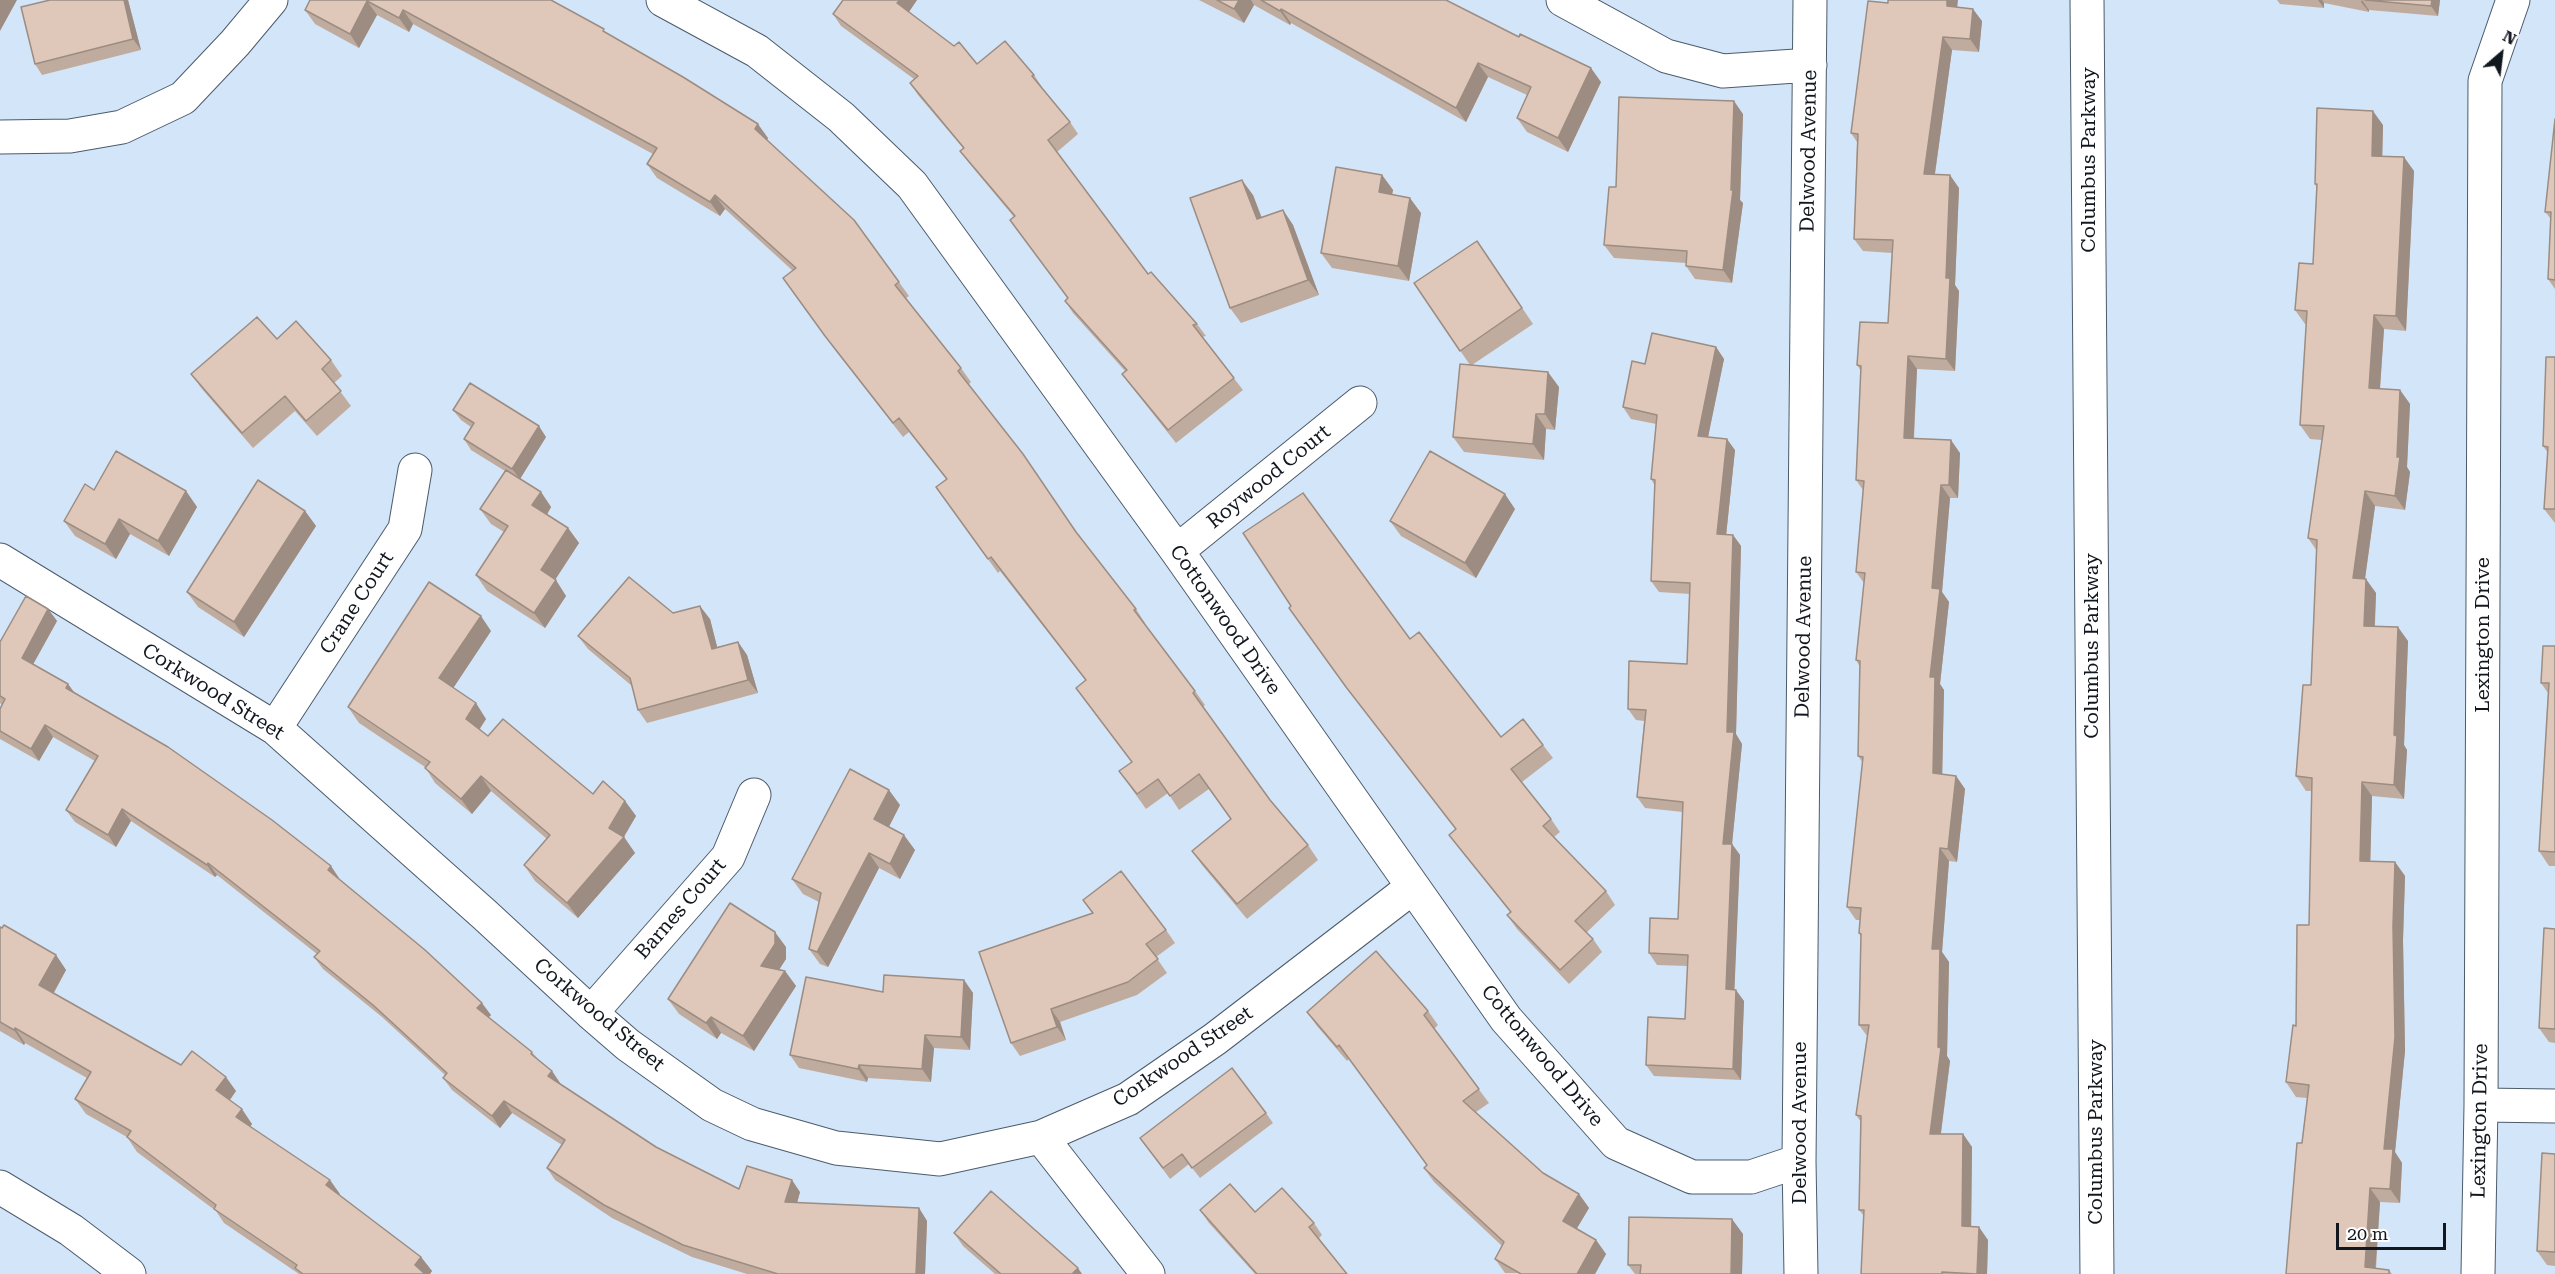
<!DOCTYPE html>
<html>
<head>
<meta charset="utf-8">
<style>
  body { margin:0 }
  #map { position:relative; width:2555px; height:1274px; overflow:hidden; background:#d3e5f9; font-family:"Roboto Serif",serif }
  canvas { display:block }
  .north { position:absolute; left:2471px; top:24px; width:60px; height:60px; -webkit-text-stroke:4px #fff; paint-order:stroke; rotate:28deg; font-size:16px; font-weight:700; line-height:24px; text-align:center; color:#11171e }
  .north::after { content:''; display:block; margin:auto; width:21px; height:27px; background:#11171e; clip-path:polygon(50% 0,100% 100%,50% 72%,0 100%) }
  .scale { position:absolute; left:2336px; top:1223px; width:110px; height:27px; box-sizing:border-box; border:3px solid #11171e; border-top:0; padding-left:8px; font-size:18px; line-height:21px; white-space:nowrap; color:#11171e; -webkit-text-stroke:4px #fff; paint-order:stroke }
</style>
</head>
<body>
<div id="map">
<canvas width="2555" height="1274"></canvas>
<div class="north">N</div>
<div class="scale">20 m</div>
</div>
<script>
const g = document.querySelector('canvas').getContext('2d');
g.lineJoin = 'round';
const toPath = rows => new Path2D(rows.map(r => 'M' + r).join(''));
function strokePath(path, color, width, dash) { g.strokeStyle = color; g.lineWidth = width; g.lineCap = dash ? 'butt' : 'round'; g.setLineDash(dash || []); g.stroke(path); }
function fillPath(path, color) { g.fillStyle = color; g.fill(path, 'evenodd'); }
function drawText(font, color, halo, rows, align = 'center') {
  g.font = font + ' "Roboto Serif",serif'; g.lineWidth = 4.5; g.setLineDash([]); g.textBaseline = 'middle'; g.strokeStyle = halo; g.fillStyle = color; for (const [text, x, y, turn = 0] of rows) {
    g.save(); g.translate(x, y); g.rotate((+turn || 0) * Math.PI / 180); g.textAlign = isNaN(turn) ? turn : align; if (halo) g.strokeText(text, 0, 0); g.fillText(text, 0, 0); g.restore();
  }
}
const minor = toPath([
  [663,0,757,51,841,117,912,185,1177,551,1506,1019,1616,1143,1692,1177,1751,1177,1799,1161],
  [1563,0,1666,56,1723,71,1810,65],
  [0,137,70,136,122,127,183,98,235,43,271,0],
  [1177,551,1360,403],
  [0,560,275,728,485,915,591,1013,628,1045,712,1105,752,1124,836,1148,940,1159,1041,1137,1128,1099,1215,1039,1413,887],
  [275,728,405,529,415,470],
  [591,1013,728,857,754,795],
  [2481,1105,2555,1106],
  [1041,1137,1148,1274],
  [1801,1274,1799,1161,1810,0],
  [2478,1274,2481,1105,2485,81,2513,0]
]);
const secondary = toPath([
  [0,1187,71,1230,129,1274]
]);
const primary = toPath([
  [2087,0,2097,1274]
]);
strokePath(minor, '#4c5b6c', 35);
strokePath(secondary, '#4c5b6c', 35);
strokePath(primary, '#4c5b6c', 35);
strokePath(minor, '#fff', 33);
strokePath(secondary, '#fff', 33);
strokePath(primary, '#fff', 33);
fillPath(toPath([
  [50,0,128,0,141,50,42,75,35,64],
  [310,0,551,0,607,33,768,138,767,140,854,220,909,296,906,298,961,368,971,382,968,385,1078,534,1136,609,1145,623,1144,624,1195,691,1205,705,1203,707,1270,800,1308,845,1318,860,1247,919,1202,865,1192,851,1231,819,1209,789,1179,810,1168,793,1146,809,1119,771,1132,762,1076,688,1086,681,1000,571,998,573,936,487,946,479,909,432,903,437,835,350,793,292,793,271,725,209,720,216,657,178,647,164,653,154,413,24,409,32,377,15,359,48,315,24,305,10],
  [917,0,909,12,977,64,1034,75,1042,87,1042,88,1070,122,1078,134,1057,152,1148,274,1197,324,1206,336,1202,337,1243,390,1176,443,1131,386,1122,374,1125,371,1073,313,1065,301,1067,298,1014,217,969,163,960,151,963,148,918,95,910,83,914,79,841,26,833,14],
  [1199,0,1446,0,1601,82,1568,152,1527,132,1517,118,1527,95,1488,77,1466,122,1291,23,1290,25,1254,5,1244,23],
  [2277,0,2440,0,2438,16,2369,10,2369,12,2324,3,2324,8,2280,4],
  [1888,3,1957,7,1982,21,1979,52,1952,50,1935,174,1959,188,1955,285,1959,291,1955,371,1917,369,1914,439,1960,453,1958,498,1950,498,1942,592,1949,602,1940,684,1944,690,1942,774,1956,776,1965,789,1957,862,1949,861,1942,952,1949,962,1947,1056,1950,1061,1941,1134,1963,1134,1972,1147,1971,1227,1988,1240,1987,1274,1861,1274,1864,1216,1859,1210,1861,1122,1856,1115,1867,1036,1859,1025,1861,937,1859,933,1860,920,1856,920,1847,907,1863,763,1858,756,1860,667,1856,660,1864,583,1856,572,1863,490,1856,480,1861,371,1857,365,1888,323,1892,253,1863,251,1854,239,1857,142,1851,133],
  [1743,114,1740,200,1743,203,1732,283,1695,279,1686,266,1686,263,1614,258,1604,245,1616,187],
  [2555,119,2555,289,2548,279,2551,219,2545,212],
  [2383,125,2382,156,2414,171,2406,331,2384,329,2380,389,2400,390,2410,404,2407,467,2410,472,2405,510,2375,506,2365,579,2376,593,2375,626,2408,641,2404,745,2407,750,2404,799,2372,796,2370,861,2395,862,2405,876,2403,940,2405,1051,2395,1152,2402,1163,2400,1203,2380,1202,2376,1269,2389,1270,2392,1274,2286,1274,2307,1098,2296,1097,2286,1082,2296,1026,2309,925,2312,791,2306,791,2296,776,2311,685,2317,551,2308,538,2322,440,2310,439,2300,425,2306,324,2305,324,2295,310,2313,264,2317,188,2315,184],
  [1382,175,1393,190,1392,195,1421,213,1409,281,1332,268,1321,253],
  [1253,195,1262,218,1283,210,1293,225,1319,295,1241,323,1230,308],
  [1477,241,1533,324,1472,365,1559,387,1555,430,1546,429,1544,460,1464,452,1453,437,1470,365,1414,283],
  [277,339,331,360,342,376,334,383,351,406,317,436,295,411,253,448,202,389,191,374],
  [1716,347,1724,359,1708,437,1735,450,1726,535,1733,535,1741,546,1736,734,1742,744,1732,844,1740,855,1734,990,1744,1001,1741,1080,1654,1076,1646,1065,1685,1019,1688,966,1657,965,1649,953,1678,919,1683,812,1645,808,1637,797,1644,721,1636,720,1628,709,1687,664,1690,594,1659,592,1651,581,1655,486,1651,479,1656,424,1631,419,1623,407,1645,364],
  [2555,357,2555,523,2544,509,2548,453,2543,446],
  [453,410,546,437,520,479,541,492,551,507,547,515,568,528,579,543,555,580,566,596,545,628,487,591,476,575,504,532,491,524,480,509,505,471,471,450,464,439,471,427,461,420],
  [94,490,186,491,197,507,169,556,130,534,116,559,75,536,64,521],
  [1515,509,1476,578,1401,536,1390,521],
  [305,511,316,526,244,637,198,607,187,592],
  [1289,608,1410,639,1501,737,1543,745,1553,758,1522,782,1551,819,1560,832,1554,837,1606,891,1615,905,1586,933,1593,939,1602,952,1569,984,1517,929,1507,915,1510,912,1459,848,1449,835,1456,830,1356,700],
  [48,609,57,621,33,664,68,684,74,693,339,878,338,879,491,1015,488,1017,532,1052,538,1059,552,1071,560,1083,559,1084,656,1147,739,1189,800,1192,797,1203,919,1208,927,1221,925,1274,747,1274,692,1257,612,1218,555,1180,547,1168,562,1145,512,1113,500,1128,452,1090,443,1078,445,1075,382,1017,323,969,314,957,317,954,217,875,215,877,131,821,116,847,75,822,66,810,95,761,53,737,39,761,0,739,0,709,2,705,0,703,0,642],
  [673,613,710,619,717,647,738,642,747,655,758,693,647,723,638,710,632,686,588,649,578,636],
  [491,631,453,688,486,719,480,729,488,736,593,794,625,801,636,816,624,837,635,853,578,918,535,881,524,865,547,839,491,791,472,814,435,783,425,767,359,723,348,707],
  [2555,646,2555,866,2549,866,2539,851,2548,693,2541,683],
  [900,805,889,827,915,850,900,879,879,868,828,967,820,964,809,949,819,902,803,894,792,879],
  [1083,900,1166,930,1175,943,1156,957,1167,973,1137,995,1060,1022,1066,1040,1020,1056,1011,1043,1092,913],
  [0,927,56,955,66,970,54,993,181,1065,236,1091,230,1100,252,1124,250,1126,421,1257,432,1271,430,1274,299,1274,224,1223,216,1211,137,1152,127,1137,86,1114,75,1099,87,1078,25,1043,24,1045,0,1031],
  [2555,929,2555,1043,2549,1042,2539,1028],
  [786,947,786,959,779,969,785,971,796,986,754,1051,721,1033,717,1039,679,1014,668,999],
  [964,980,973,993,970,1050,934,1048,931,1082,868,1078,867,1082,799,1068,790,1055,883,992],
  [1428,1011,1438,1025,1434,1029,1489,1103,1476,1112,1543,1173,1579,1194,1589,1208,1577,1228,1596,1240,1606,1254,1595,1274,1505,1273,1495,1259,1502,1246,1434,1182,1424,1168,1427,1165,1349,1059,1347,1061,1317,1026,1307,1012],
  [1266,1113,1273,1123,1200,1178,1189,1164,1170,1179,1148,1149],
  [2555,1154,2555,1266,2547,1265,2537,1251],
  [1200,1210,1255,1212,1314,1223,1322,1235,1319,1238,1347,1274,1255,1274,1209,1223],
  [954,1233,1082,1274,995,1274,963,1246],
  [1743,1234,1742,1274,1635,1274,1628,1265]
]), '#c0ac9f');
fillPath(toPath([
  [0,0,17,0,0,31],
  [124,0,128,0,141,50,133,39],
  [900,0,917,0,906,16,897,3],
  [1239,0,1251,0,1254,5,1244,23,1234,9],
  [1947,0,1958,0,1956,19,1947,6],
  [2318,0,2322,0,2324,3,2324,8],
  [2362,0,2369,10,2369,12,2361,2],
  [2432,0,2440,0,2438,16,2431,6],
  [367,1,377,15,359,48,350,34],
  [1281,9,1291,23,1290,25,1280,11],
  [1973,9,1982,21,1979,52,1970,39],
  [403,10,413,24,409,32,399,18],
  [1943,37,1952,50,1933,187,1924,174],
  [1478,63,1488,77,1466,122,1456,108],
  [1591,68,1601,82,1568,152,1558,138],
  [1734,101,1743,114,1740,200,1743,203,1732,283,1723,270,1731,190],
  [2373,111,2383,125,2382,170,2372,156],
  [758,124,768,138,765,144,755,129],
  [2404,157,2414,171,2406,331,2396,316],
  [1382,175,1393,190,1389,208,1379,192],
  [1950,175,1959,188,1955,285,1959,291,1955,371,1946,359,1946,278],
  [1242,180,1253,195,1268,235,1257,219],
  [715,195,725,209,720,216,710,202],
  [1410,198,1421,213,1409,281,1398,266],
  [1283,210,1293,225,1319,295,1308,280],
  [2374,315,2384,329,2379,402,2369,388],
  [1716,347,1724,359,1706,447,1698,436],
  [1908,356,1917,369,1913,451,1904,438],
  [1548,372,1559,387,1555,430,1545,414],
  [2400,390,2410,404,2407,467,2410,472,2405,510,2395,496],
  [1536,414,1546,429,1544,460,1533,444],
  [539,426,546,437,520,479,512,469],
  [1727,439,1735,450,1725,546,1717,534],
  [1951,440,1960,453,1958,498,1949,485],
  [1941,485,1950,498,1942,592,1949,602,1940,684,1944,690,1942,786,1933,773,1930,677,1932,588],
  [186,491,197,507,169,556,158,541],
  [2365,491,2375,506,2363,593,2353,578],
  [541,492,551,507,543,521,532,505],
  [1505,494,1515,509,1476,578,1465,563],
  [305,511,316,526,244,637,234,622],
  [119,519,130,534,116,559,105,544],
  [568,528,579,543,551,586,541,570],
  [1733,535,1741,546,1736,734,1742,744,1732,844,1740,855,1734,1001,1726,989,1723,844,1727,732],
  [2366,579,2376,593,2374,640,2364,626],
  [556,580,566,596,545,628,534,613],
  [700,606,710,619,721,662,712,649],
  [48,609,57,621,30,670,22,658],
  [481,616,491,631,450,693,439,678],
  [2398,627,2408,641,2404,745,2407,750,2404,799,2394,785,2394,735],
  [738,642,747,655,758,693,748,680],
  [68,684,77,696,66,688],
  [476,703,486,719,476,734,466,719],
  [45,725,53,737,39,761,31,749],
  [481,776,491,791,472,814,461,799],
  [1956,776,1965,789,1957,862,1948,849],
  [2362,782,2372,796,2370,875,2360,861],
  [889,790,900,805,885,834,874,819],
  [625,801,636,816,623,838,624,837,635,853,578,918,567,903],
  [122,809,131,821,116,847,108,835],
  [904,835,915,850,900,879,890,864],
  [1940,848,1949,861,1942,952,1949,962,1947,1056,1950,1061,1939,1147,1930,1134,1938,1047,1932,949],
  [869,853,879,868,828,967,817,952],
  [2395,862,2405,876,2403,940,2405,1051,2395,1152,2402,1163,2400,1203,2390,1189,2384,1149],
  [208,863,217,875,215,877,207,865],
  [331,866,339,878,336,882,328,870],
  [775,932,786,947,786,959,772,981,761,966],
  [56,955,66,970,50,999,39,985],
  [785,971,796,986,754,1051,743,1036],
  [964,980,973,993,970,1050,961,1037],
  [1736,990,1744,1001,1741,1080,1733,1069],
  [482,1003,491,1015,486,1020,477,1008],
  [1051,1009,1060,1022,1066,1040,1057,1027],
  [711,1017,721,1033,717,1039,706,1023],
  [15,1028,25,1043,24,1045,14,1030],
  [925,1035,934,1048,931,1082,922,1069],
  [859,1065,868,1078,867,1082,858,1069],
  [552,1071,560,1083,556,1088,548,1076],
  [226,1077,236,1091,226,1105,216,1090],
  [504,1101,512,1113,500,1128,492,1116],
  [242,1109,252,1124,246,1132,236,1117],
  [1963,1134,1972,1147,1971,1239,1962,1226],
  [330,1180,340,1194,337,1200,326,1185],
  [792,1180,800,1192,794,1214,785,1202],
  [2370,1188,2380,1202,2375,1274,2365,1267],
  [1579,1194,1589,1208,1573,1235,1563,1221],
  [919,1208,927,1221,925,1274,916,1274],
  [1732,1219,1743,1234,1742,1274,1731,1274],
  [1979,1227,1988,1240,1987,1274,1977,1274],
  [1596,1240,1606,1254,1595,1274,1577,1274],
  [421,1257,432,1271,430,1274,421,1274,415,1265],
  [1078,1268,1082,1274,1072,1274]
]), '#9c8c82');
const building = toPath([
  [50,0,124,0,133,39,35,64,21,7,50,0],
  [310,0,551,0,604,29,603,31,683,77,758,124,755,129,854,220,899,282,895,285,961,368,958,371,1023,454,1076,532,1136,609,1134,610,1195,691,1193,693,1270,800,1308,845,1237,904,1192,851,1231,819,1199,774,1170,796,1158,779,1137,794,1119,771,1132,762,1076,688,1086,680,991,557,988,559,936,487,947,479,899,418,893,423,825,336,783,278,796,268,715,195,710,202,647,164,657,148,403,10,399,18,367,1,350,34,305,10,310,0],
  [843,0,900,0,897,3,954,46,959,42,977,64,1005,41,1034,75,1032,76,1070,122,1048,140,1148,274,1151,272,1197,324,1193,325,1234,378,1168,430,1122,374,1127,370,1065,301,1068,298,1010,220,1015,216,960,151,964,148,910,83,918,76,833,14,843,0],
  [1217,0,1239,0,1234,9,1217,0],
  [1261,0,1446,0,1519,37,1520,34,1591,68,1558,138,1517,118,1531,87,1478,63,1456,108,1281,9,1280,11,1261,0],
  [1888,0,1947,0,1947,6,1973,9,1970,39,1943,37,1924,174,1950,175,1946,278,1950,278,1946,359,1908,356,1904,438,1951,440,1949,485,1941,485,1932,588,1940,589,1930,677,1935,677,1933,773,1956,776,1948,849,1940,848,1932,949,1940,949,1938,1047,1941,1048,1930,1134,1963,1134,1962,1226,1979,1227,1977,1274,1942,1272,1942,1274,1861,1274,1864,1210,1859,1210,1861,1116,1856,1115,1869,1025,1859,1025,1861,934,1859,933,1861,908,1847,907,1863,757,1858,756,1860,661,1856,660,1865,573,1856,572,1864,481,1856,480,1861,366,1857,365,1860,322,1888,323,1893,240,1854,239,1858,134,1851,133,1868,1,1888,3,1888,0],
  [2365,0,2432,0,2431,6,2365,0],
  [1619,97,1734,101,1731,190,1733,190,1723,270,1686,266,1687,251,1604,245,1609,187,1616,187,1619,97],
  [2317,108,2373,111,2372,156,2404,157,2396,316,2374,315,2369,388,2400,390,2397,457,2400,457,2395,496,2365,491,2353,578,2366,579,2364,626,2398,627,2394,735,2397,736,2394,785,2362,782,2360,861,2395,862,2393,926,2395,1037,2384,1149,2393,1149,2390,1189,2370,1188,2365,1267,2389,1270,2389,1274,2286,1274,2297,1143,2302,1143,2309,1085,2286,1082,2293,1025,2296,1026,2297,925,2309,925,2312,778,2296,776,2303,685,2311,685,2317,540,2308,538,2324,426,2300,425,2307,311,2295,310,2299,263,2313,264,2317,184,2315,184,2317,108],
  [2555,119,2555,280,2548,279,2551,212,2545,212,2555,119],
  [1336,167,1382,175,1379,192,1410,198,1398,266,1321,253,1336,167],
  [1242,180,1257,219,1283,210,1308,280,1230,308,1190,198,1242,180],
  [1477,241,1522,308,1460,351,1414,283,1477,241],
  [257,317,277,339,296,321,331,360,322,369,341,391,306,421,285,396,242,433,191,374,257,317],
  [1652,333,1716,347,1698,436,1727,439,1717,534,1733,535,1727,732,1734,732,1723,844,1732,844,1726,989,1736,990,1733,1069,1646,1065,1648,1017,1685,1019,1688,955,1649,953,1650,918,1678,919,1683,802,1637,797,1646,710,1628,709,1629,661,1687,664,1690,583,1651,581,1655,480,1651,479,1657,415,1623,407,1632,361,1645,364,1652,333],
  [2546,357,2555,357,2555,509,2544,509,2548,447,2543,446,2546,357],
  [1460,364,1548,372,1545,414,1536,414,1533,444,1453,437,1460,364],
  [470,383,539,426,512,469,464,439,474,423,453,410,470,383],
  [116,451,186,491,158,541,119,519,105,544,64,521,85,484,94,490,116,451],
  [1430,451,1505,494,1465,563,1390,521,1430,451],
  [506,470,541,492,532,505,568,528,541,570,556,580,534,613,476,575,508,526,480,509,506,470],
  [258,480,305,511,234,622,187,592,258,480],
  [1303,493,1410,639,1419,632,1501,737,1523,719,1543,745,1511,769,1551,819,1543,826,1606,891,1575,921,1593,939,1560,970,1507,915,1511,912,1449,835,1456,829,1346,687,1289,608,1291,606,1243,533,1303,493],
  [629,577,673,613,700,606,712,649,738,642,748,680,638,710,630,678,578,636,629,577],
  [429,582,481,616,439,678,476,703,466,719,488,736,503,719,593,794,603,781,625,801,609,828,624,837,567,903,524,865,550,835,481,776,461,799,425,768,430,762,348,707,429,582],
  [26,596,48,609,22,658,68,684,66,688,168,747,272,820,331,866,328,870,425,950,482,1003,477,1008,532,1052,531,1054,552,1071,548,1076,656,1147,739,1189,747,1166,792,1180,785,1202,919,1208,916,1274,778,1274,683,1245,604,1205,547,1168,565,1140,504,1101,492,1116,443,1078,447,1073,373,1005,314,957,320,951,208,863,207,865,122,809,108,835,66,810,98,756,45,725,31,749,0,731,0,709,5,699,0,696,0,642,26,596],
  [2543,646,2555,646,2555,852,2539,851,2549,683,2541,683,2543,646],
  [850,769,889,790,874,819,904,835,890,864,869,853,817,952,809,949,821,893,792,879,850,769],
  [1121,871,1166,930,1146,944,1158,959,1128,982,1051,1009,1057,1027,1011,1043,979,952,1093,913,1083,900,1121,871],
  [730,903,775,932,775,944,761,966,785,971,743,1036,711,1017,706,1023,668,999,730,903],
  [4,925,56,955,39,985,181,1065,192,1051,226,1077,216,1090,242,1109,236,1117,330,1180,326,1185,421,1257,415,1265,425,1274,303,1274,295,1268,297,1265,214,1209,216,1205,127,1137,131,1131,75,1099,91,1072,15,1028,14,1030,0,1022,0,927,2,928,4,925],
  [2544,928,2555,929,2555,1029,2539,1028,2544,928],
  [1376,951,1428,1011,1424,1015,1479,1089,1463,1101,1543,1173,1579,1194,1563,1221,1596,1240,1577,1274,1521,1274,1495,1259,1504,1242,1424,1168,1427,1165,1339,1045,1337,1047,1307,1012,1376,951],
  [884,975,964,980,961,1037,925,1035,922,1069,859,1065,858,1069,790,1055,806,977,883,992,884,975],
  [1232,1068,1266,1113,1192,1168,1182,1154,1163,1168,1140,1138,1232,1068],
  [2542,1153,2555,1154,2555,1252,2537,1251,2542,1153],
  [1230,1184,1255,1212,1282,1188,1314,1223,1309,1227,1347,1274,1257,1274,1200,1210,1230,1184],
  [991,1191,1078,1268,1072,1274,1001,1274,954,1233,991,1191],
  [1629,1217,1732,1219,1731,1274,1640,1274,1641,1265,1628,1265,1629,1217]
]);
fillPath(building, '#dfc8b9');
strokePath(building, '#9c8c82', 1.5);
drawText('20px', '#11171e', '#fff', [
  ["Delwood Avenue",1809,151,-89],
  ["Columbus Parkway",2089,160,-90],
  ["Roywood Court",1269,477,-39],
  ["Crane Court",357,603,-57],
  ["Cottonwood Drive",1225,620,55],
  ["Lexington Drive",2483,635,-90],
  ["Delwood Avenue",1804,637,-89],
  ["Columbus Parkway",2092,646,-90],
  ["Corkwood Street",213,692,32],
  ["Barnes Court",681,909,-49],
  ["Corkwood Street",599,1015,40],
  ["Cottonwood Drive",1542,1056,50],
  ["Corkwood Street",1183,1057,-34],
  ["Lexington Drive",2480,1121,-89],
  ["Delwood Avenue",1800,1123,-90],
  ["Columbus Parkway",2096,1132,-90]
]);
</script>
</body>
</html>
